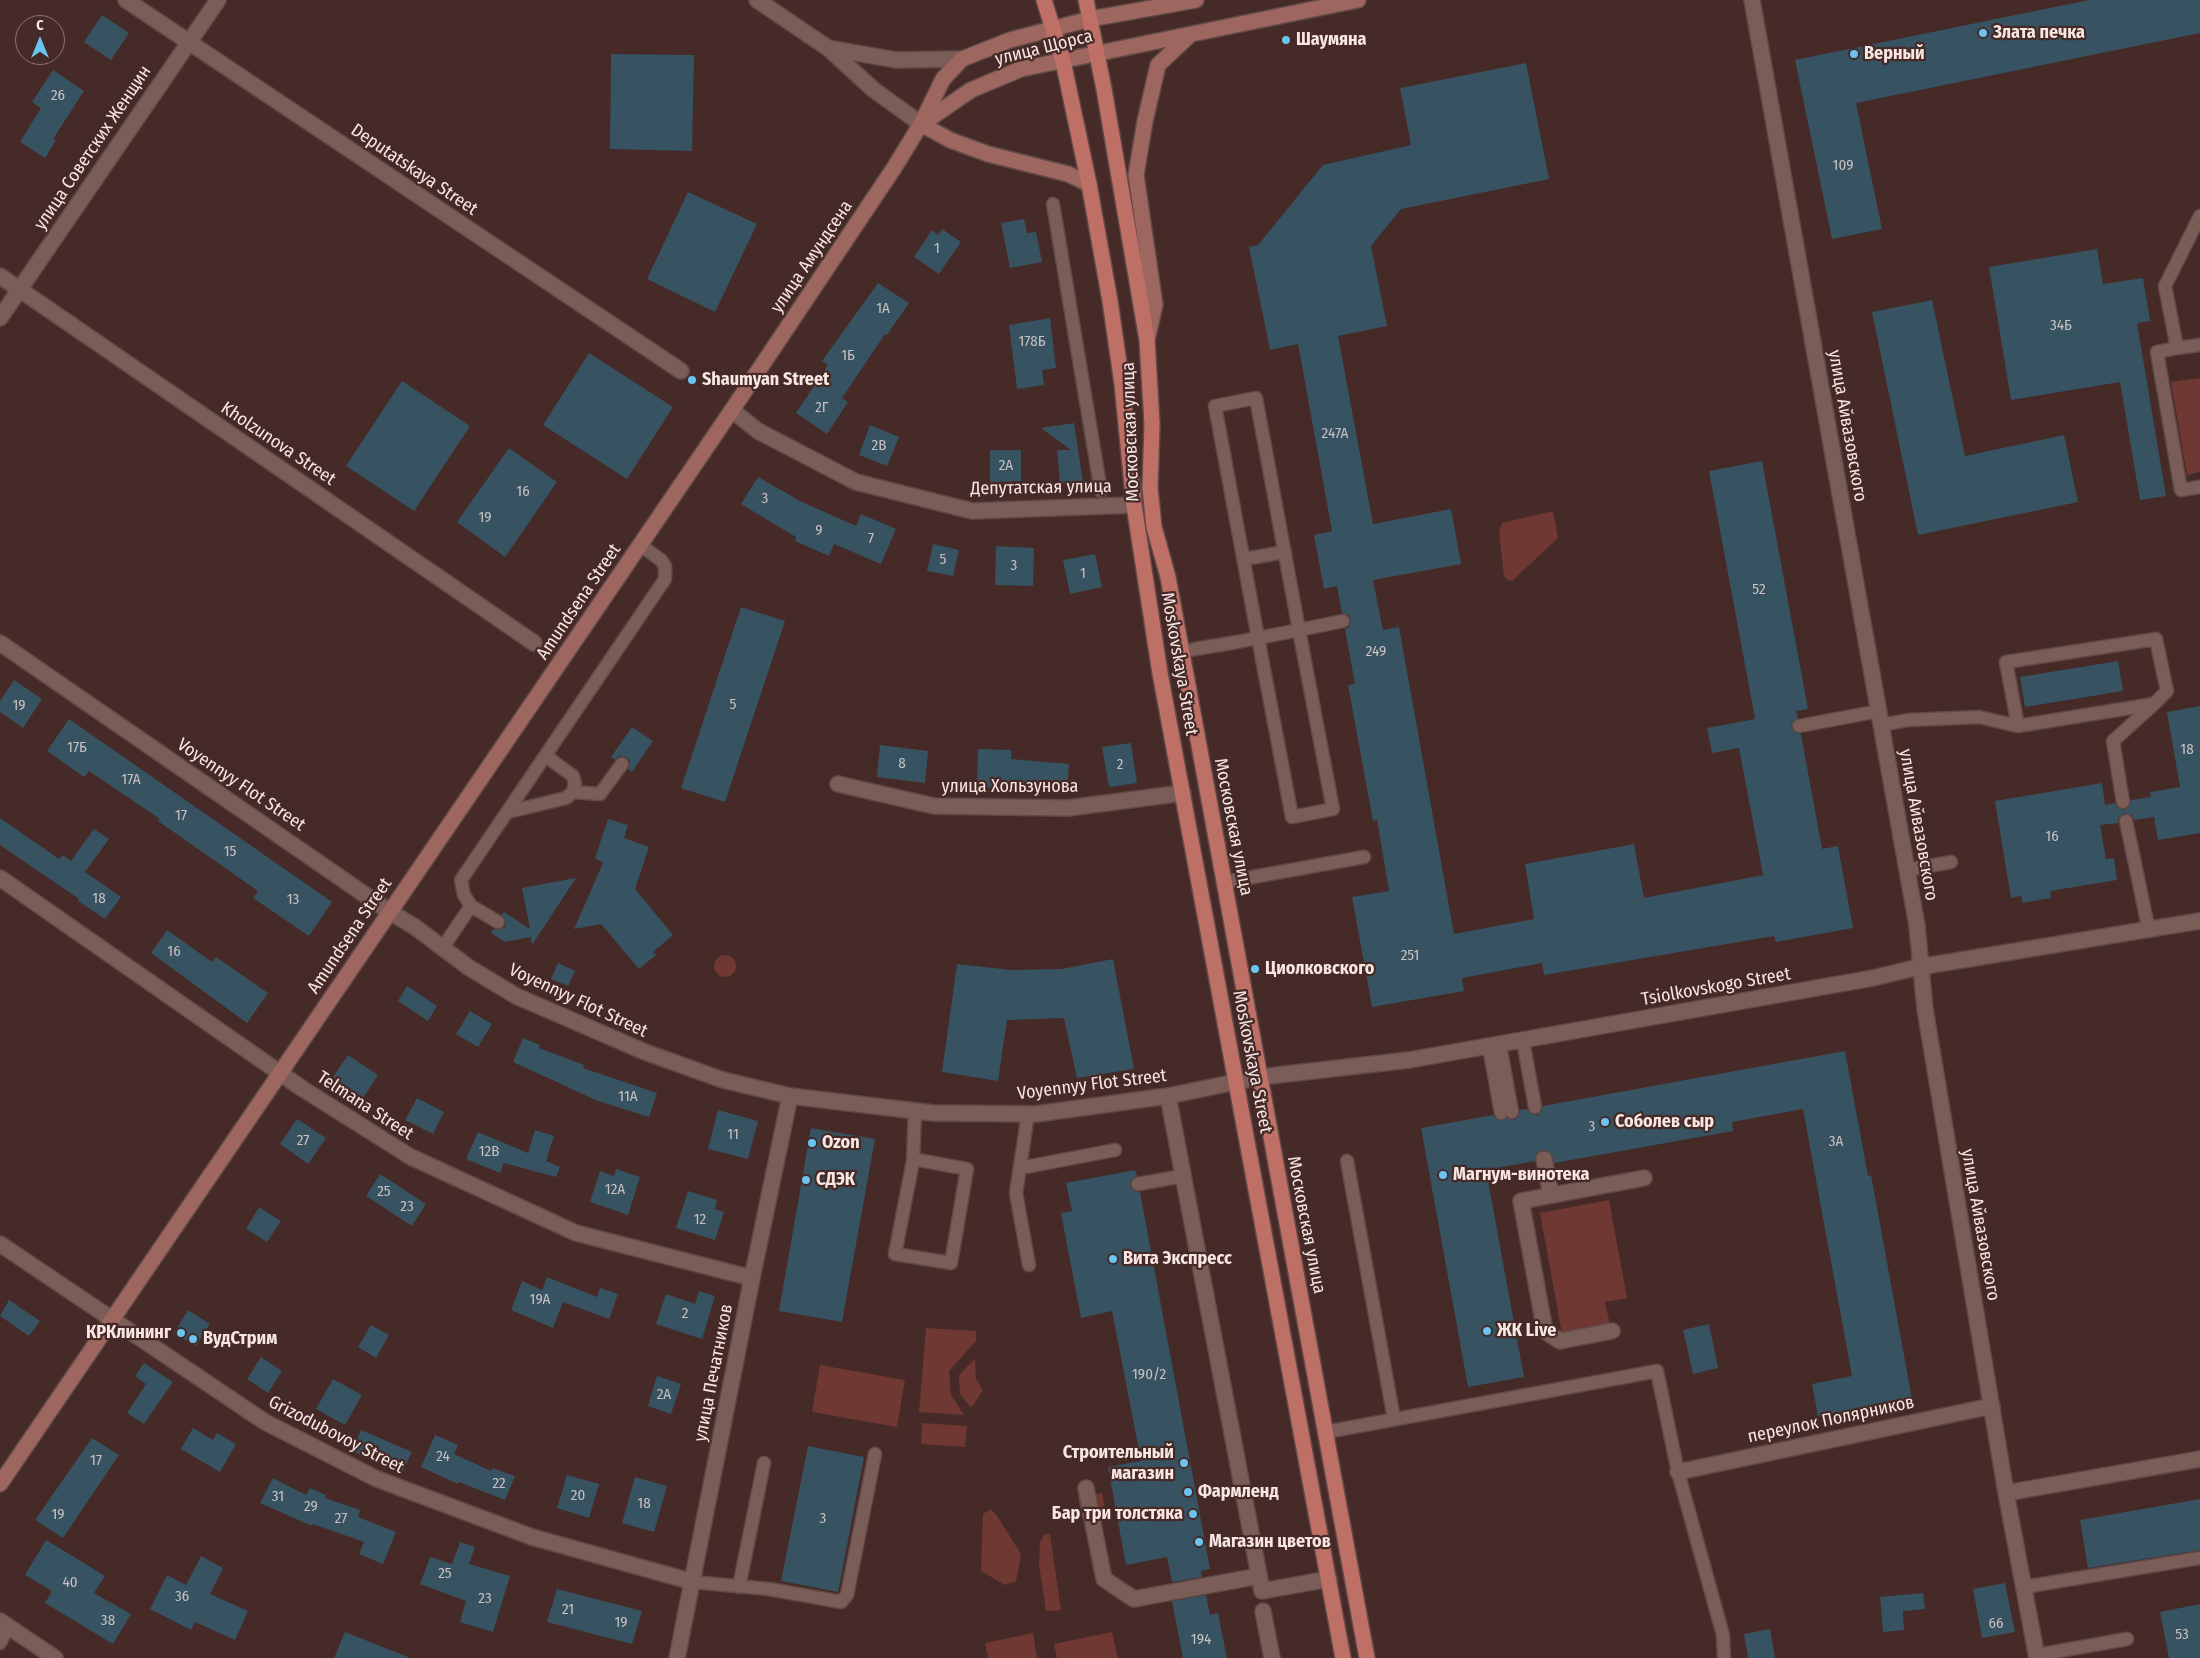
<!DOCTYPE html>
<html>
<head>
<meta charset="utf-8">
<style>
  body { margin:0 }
  #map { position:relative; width:2200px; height:1658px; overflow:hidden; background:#452a27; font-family:"Fira Sans Condensed",sans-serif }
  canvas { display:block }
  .north { position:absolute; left:15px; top:15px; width:50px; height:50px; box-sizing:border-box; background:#452a27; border:1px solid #8d7572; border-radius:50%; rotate:0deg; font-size:14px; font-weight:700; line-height:20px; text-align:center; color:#f8e6e3 }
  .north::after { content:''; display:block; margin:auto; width:18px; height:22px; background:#6ac3f1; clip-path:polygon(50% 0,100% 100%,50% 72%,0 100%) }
</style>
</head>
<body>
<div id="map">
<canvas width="2200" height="1658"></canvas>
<div class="north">С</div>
</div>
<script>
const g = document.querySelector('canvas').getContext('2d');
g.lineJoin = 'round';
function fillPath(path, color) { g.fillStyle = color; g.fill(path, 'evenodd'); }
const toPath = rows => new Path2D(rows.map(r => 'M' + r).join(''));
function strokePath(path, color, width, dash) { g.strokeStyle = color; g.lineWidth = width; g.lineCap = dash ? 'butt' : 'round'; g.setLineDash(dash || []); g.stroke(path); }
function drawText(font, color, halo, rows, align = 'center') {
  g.font = font + ' "Fira Sans Condensed",sans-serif'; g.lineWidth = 4.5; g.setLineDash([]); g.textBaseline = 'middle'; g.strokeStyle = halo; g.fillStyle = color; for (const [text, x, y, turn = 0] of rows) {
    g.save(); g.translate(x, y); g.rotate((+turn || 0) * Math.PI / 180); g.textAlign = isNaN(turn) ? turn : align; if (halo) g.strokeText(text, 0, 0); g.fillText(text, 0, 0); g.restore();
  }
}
fillPath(toPath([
  [2200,378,2200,472,2187,475,2171,382],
  [1553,511,1558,538,1512,581,1508,580,1504,576,1499,531,1502,523],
  '714 966a11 11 0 1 1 22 0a11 11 0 1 1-22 0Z',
  [1609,1200,1627,1298,1605,1302,1610,1325,1562,1334,1540,1213],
  [926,1328,976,1331,976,1341,949,1371,951,1395,964,1415,919,1412],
  [975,1359,976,1379,983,1390,971,1408,960,1394,959,1375],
  [820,1365,905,1380,897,1427,812,1412],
  [922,1423,967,1426,965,1447,921,1444],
  [1102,1493,1106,1515,1082,1519,1078,1497],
  [991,1509,997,1516,1021,1554,1016,1581,1005,1585,981,1571,983,1514],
  [1045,1534,1050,1534,1061,1610,1046,1611,1039,1564,1040,1542],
  [1112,1632,1118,1658,1057,1658,1054,1644],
  [1033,1633,1037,1658,988,1658,985,1643]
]), '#703832');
fillPath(toPath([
  [2089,0,2200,0,2200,33,1856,103,1882,229,1832,239,1795,60],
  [102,15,129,33,111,60,84,42],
  [611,54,694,55,692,151,610,149],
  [1526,63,1549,179,1401,209,1371,246,1387,326,1338,336,1373,524,1451,509,1461,564,1373,580,1383,630,1399,627,1454,934,1534,919,1525,864,1634,844,1644,898,1763,875,1739,748,1712,753,1707,728,1755,719,1709,471,1762,461,1808,709,1796,711,1798,718,1792,723,1791,728,1796,733,1801,734,1822,849,1838,846,1853,928,1776,942,1774,936,1544,975,1542,963,1462,978,1464,991,1372,1007,1352,897,1389,891,1377,820,1373,821,1348,685,1355,684,1345,629,1349,627,1351,620,1349,615,1342,613,1337,586,1324,589,1314,535,1332,531,1298,344,1270,350,1249,247,1258,245,1323,165,1411,145,1400,88],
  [53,70,84,91,53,139,56,140,45,158,20,142,41,108,32,102],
  [688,192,757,224,715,312,647,279],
  [1024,219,1027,233,1036,232,1042,262,1010,268,1001,223],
  [942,229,961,242,939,274,914,257,932,230,938,235],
  [2097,249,2103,284,2143,278,2150,321,2137,323,2166,496,2140,500,2120,382,2011,400,1989,267],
  [878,283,909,303,887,335,885,334,842,398,848,402,827,434,796,413,828,365,822,361],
  [1932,300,1965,456,2064,435,2078,502,1918,535,1872,312],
  [1050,318,1056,368,1042,370,1044,385,1017,389,1009,325],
  [589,353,673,407,627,479,543,425],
  [402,381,470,426,414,511,346,466],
  [1074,423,1083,482,1060,483,1057,450,1071,450,1041,428],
  [870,425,899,437,887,466,859,455],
  [509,448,557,482,505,557,457,522],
  [990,450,1021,450,1021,481,990,482],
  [758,477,800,501,856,526,861,514,896,529,881,564,834,544,829,556,795,541,796,537,741,504],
  [933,544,959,550,953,576,927,571],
  [996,546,1034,548,1033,586,995,585],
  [1095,554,1102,587,1070,594,1063,560],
  [741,607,785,621,725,802,681,788],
  [2118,661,2123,691,2025,707,2020,677],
  [14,680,42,699,23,728,0,712,0,701],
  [2200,706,2200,833,2158,840,2154,817,2134,820,2132,815,2124,813,2118,818,2118,823,2100,825,2106,859,2114,858,2117,880,2050,891,2051,898,2023,903,2021,896,2011,898,1995,801,2102,783,2105,805,2115,803,2117,807,2124,810,2128,808,2131,800,2151,797,2150,792,2180,787,2167,712],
  [69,719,332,902,309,936,253,898,258,891,158,821,160,819,89,771,84,777,47,751],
  [632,727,653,741,632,772,628,769,630,761,626,757,619,756,615,760,611,757],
  [1131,743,1137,783,1109,787,1102,747],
  [880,745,928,751,925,783,877,777],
  [978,749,1011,750,1011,759,1069,764,1067,789,1010,784,1010,788,977,787],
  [0,818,59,859,63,855,71,861,94,829,109,839,85,872,121,897,105,919,78,901,79,899,0,845],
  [608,819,628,825,624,838,649,847,635,889,673,935,653,952,656,955,639,969,601,924,574,929,603,863,595,858],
  [576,878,532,945,531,937,505,942,491,933,493,929,498,930,505,927,506,922,502,915,504,912,530,929,522,888],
  [167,930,212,962,216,957,268,993,247,1023,151,953],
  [1113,959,1134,1069,1077,1078,1064,1018,1007,1020,998,1081,942,1072,957,964,1012,970,1062,969],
  [558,963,575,971,568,986,551,979],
  [407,986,437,1006,428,1021,398,1001],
  [470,1011,492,1024,478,1047,456,1034],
  [523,1038,540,1045,539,1048,584,1065,583,1068,657,1093,649,1117,598,1101,513,1062],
  [1845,1051,1868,1176,1871,1175,1912,1399,1818,1416,1812,1384,1852,1376,1803,1109,1732,1122,1733,1131,1554,1163,1551,1153,1543,1150,1538,1152,1535,1161,1486,1170,1524,1377,1468,1387,1421,1128,1493,1115,1499,1121,1507,1118,1514,1120,1519,1115,1520,1110,1527,1109,1532,1114,1537,1115,1542,1110,1543,1106],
  [348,1055,378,1075,363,1098,333,1077],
  [417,1098,444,1112,433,1134,405,1120],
  [718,1110,758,1121,748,1159,708,1149],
  [297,1119,326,1138,308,1164,280,1144],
  [811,1128,875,1139,842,1322,779,1311],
  [535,1130,554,1136,546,1161,560,1167,556,1177,504,1163,500,1173,466,1159,478,1132,528,1153],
  [616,1169,640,1177,628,1215,590,1202,600,1171,614,1176],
  [1135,1170,1137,1176,1131,1181,1130,1186,1135,1191,1140,1192,1210,1569,1201,1571,1202,1577,1172,1582,1167,1557,1126,1565,1108,1467,1141,1461,1112,1311,1081,1318,1061,1213,1072,1211,1066,1183],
  [380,1174,426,1204,412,1226,366,1196],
  [688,1191,717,1200,715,1209,724,1212,715,1240,676,1228],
  [259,1207,281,1221,267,1242,246,1229],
  [547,1277,597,1297,600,1288,618,1294,609,1319,563,1302,553,1328,511,1310,522,1281,542,1290],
  [699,1291,715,1296,702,1339,656,1324,666,1294,695,1304],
  [9,1300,40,1321,29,1336,0,1316],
  [188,1310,210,1324,196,1346,174,1333],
  [1709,1324,1718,1368,1693,1374,1683,1330],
  [371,1325,389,1335,376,1358,358,1347],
  [261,1357,282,1371,268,1393,247,1379],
  [144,1363,173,1382,144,1424,127,1413,146,1384,135,1376],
  [657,1376,681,1384,671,1414,648,1406],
  [333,1379,362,1395,345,1425,316,1409],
  [193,1428,213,1440,217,1433,236,1444,220,1472,181,1449],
  [361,1430,412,1452,402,1473,352,1451],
  [435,1435,458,1445,454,1454,491,1471,492,1468,515,1476,505,1500,459,1482,458,1484,421,1467],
  [92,1438,119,1455,63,1538,35,1520],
  [808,1446,864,1457,838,1592,781,1581],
  [567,1475,599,1484,589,1518,557,1508],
  [635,1477,667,1486,654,1532,622,1523],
  [273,1478,306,1495,310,1488,326,1495,325,1498,360,1510,358,1517,396,1532,383,1564,359,1554,364,1542,313,1524,312,1526,260,1503],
  [2200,1499,2200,1550,2088,1568,2080,1520],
  [46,1540,105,1576,94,1593,131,1614,113,1644,45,1603,52,1591,25,1575],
  [460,1542,475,1547,469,1564,510,1576,493,1632,460,1622,466,1601,420,1584,430,1557,452,1564],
  [201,1556,223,1568,210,1594,248,1611,235,1640,195,1622,191,1630,150,1609,167,1575,186,1585],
  [2005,1583,2015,1632,1982,1638,1973,1589],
  [557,1589,642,1611,632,1644,547,1622],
  [1923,1593,1925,1609,1903,1611,1904,1630,1883,1632,1880,1597],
  [1206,1595,1210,1615,1218,1613,1227,1658,1183,1658,1172,1601],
  [2200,1604,2200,1658,2169,1658,2160,1612],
  [1770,1629,1775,1658,1748,1658,1744,1634],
  [345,1632,408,1657,408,1658,334,1658]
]), '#375261');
const service = toPath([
  [1053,204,1101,491],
  [2200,216,2165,286,2177,348,2157,352,2181,490,2200,487],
  [2177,348,2200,345],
  [1244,559,1285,552],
  [1182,652,1195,649,1237,642,1242,641,1258,638,1299,630,1333,809,1292,817,1258,638,1215,406,1256,398,1299,630,1343,621],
  [1882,725,1908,720,1979,717,2018,726],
  [1799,726,1879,711],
  [573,792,600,794,622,764],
  [2123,802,2113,741,2154,704,2167,691,2156,639,2006,662,2018,726,2154,704],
  [508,812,566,798,573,792,575,784,573,776,546,756],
  [2126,821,2149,931],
  [1907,870,1951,862],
  [1225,882,1364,857],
  [471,906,498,922],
  [443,947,471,906,464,895,461,880,665,579,665,566,661,560,640,545],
  [1523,1041,1535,1107],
  [1500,1045,1512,1112],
  [1489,1047,1501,1113],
  [1028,1114,1016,1193,1029,1265],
  [913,1159,967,1169,951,1263,895,1254,913,1161,915,1111],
  [1347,1161,1394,1419],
  [1020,1168,1115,1150],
  [1138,1184,1183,1176],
  [1326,1432,1657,1371,1678,1472,1723,1635,1724,1658],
  [693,1582,769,1589,841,1602,847,1595,875,1454],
  [739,1587,764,1463],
  [2024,1587,2200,1558],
  [0,1643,8,1627],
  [2037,1655,2127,1639]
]);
const minor = toPath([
  [126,0,681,371],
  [1752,0,1907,870,1917,926,1925,1009,2006,1493,2037,1658],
  [0,276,534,643],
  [0,318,218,0],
  [732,410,758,431,856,482,972,511,1134,505],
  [0,643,390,912,415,927,468,967,516,996,645,1052,723,1080,790,1096,933,1113,1036,1114,1168,1096,1260,1077,1409,1060,1873,978,1919,967,2200,921],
  [838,784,934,806,1068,808,1183,793],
  [0,878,303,1089,411,1157,576,1233,752,1278],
  [1168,1096,1262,1591,1329,1579],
  [1544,1159,1551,1195],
  [0,1244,265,1422,377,1479,532,1537,693,1582],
  [1612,1331,1560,1341,1545,1331,1521,1201,1644,1178],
  [1678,1472,1992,1406],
  [1086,1488,1104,1579,1134,1599,1259,1576],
  [2006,1493,2200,1459],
  [1263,1611,1272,1658],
  [0,1621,55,1658],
  [677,1658,752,1278,790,1096]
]);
const tertiary = toPath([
  [757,0,828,48,874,90,921,124],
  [828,48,896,60,962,59]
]);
const secondary = toPath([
  [923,123,971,90,1021,69,1358,0],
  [921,124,950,140,988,154,1068,174,1089,184],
  [1147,340,1155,305,1136,175,1145,121,1158,65,1190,35],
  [0,1484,732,410,894,168,921,124,943,79,962,59,1010,40,1090,19,1196,0]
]);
const primary = toPath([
  [1044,0,1063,61,1089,184,1110,301,1122,384,1134,505,1160,673,1343,1658],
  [1086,0,1104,89,1147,340,1152,424,1150,488,1154,527,1168,577,1367,1658]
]);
strokePath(service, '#604947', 15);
strokePath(minor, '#604947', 18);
strokePath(tertiary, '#604947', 18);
strokePath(secondary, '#604947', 18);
strokePath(primary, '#604947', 18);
strokePath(service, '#7b5d58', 12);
strokePath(minor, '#7b5d58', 15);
strokePath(tertiary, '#7b5d58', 15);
strokePath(secondary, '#9d665f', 15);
strokePath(primary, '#bf7066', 15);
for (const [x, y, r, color] of [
  [1983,33,5,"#6ac3f1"],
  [1286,40,5,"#6ac3f1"],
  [1854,54,5,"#6ac3f1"],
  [692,380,5,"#6ac3f1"],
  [1255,969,5,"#6ac3f1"],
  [1605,1122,5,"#6ac3f1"],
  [812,1143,5,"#6ac3f1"],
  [1443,1175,5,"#6ac3f1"],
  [806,1180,5,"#6ac3f1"],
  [1113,1259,5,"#6ac3f1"],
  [1487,1331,5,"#6ac3f1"],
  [181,1333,5,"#6ac3f1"],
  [193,1339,5,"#6ac3f1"],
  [1184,1463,5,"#6ac3f1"],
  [1188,1492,5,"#6ac3f1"],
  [1193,1514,5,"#6ac3f1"],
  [1199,1542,5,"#6ac3f1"]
]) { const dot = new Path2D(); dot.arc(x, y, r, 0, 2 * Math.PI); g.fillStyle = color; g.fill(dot); strokePath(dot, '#452a27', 2); }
drawText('15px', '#c8c1c2', null, [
  ["26",58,96],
  ["109",1843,166],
  ["1",937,249],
  ["1А",883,309],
  ["34Б",2061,326],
  ["178Б",1032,342],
  ["1Б",848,356],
  ["2Г",822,408],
  ["247А",1335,434],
  ["2В",879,446],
  ["2А",1006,466],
  ["16",523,492],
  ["3",765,499],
  ["19",485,518],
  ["9",819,531],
  ["7",871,539],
  ["5",943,560],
  ["3",1014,566],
  ["1",1083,574],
  ["52",1759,590],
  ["249",1376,652],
  ["5",733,705],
  ["19",19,706],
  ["17Б",77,748],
  ["18",2187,750],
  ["8",902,764],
  ["2",1120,765],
  ["17А",131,780],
  ["17",181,816],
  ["16",2052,837],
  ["15",230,852],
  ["18",99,899],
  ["13",293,900],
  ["16",174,952],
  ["251",1410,956],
  ["11А",628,1097],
  ["3",1592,1127],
  ["11",733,1135],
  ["27",303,1141],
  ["3А",1836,1142],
  ["12В",489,1152],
  ["12А",615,1190],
  ["25",384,1192],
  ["23",407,1207],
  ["12",700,1220],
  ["19А",540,1300],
  ["2",685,1314],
  ["190/2",1149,1375],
  ["2А",664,1395],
  ["24",443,1457],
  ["17",96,1461],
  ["22",499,1484],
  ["20",578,1496],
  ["31",278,1497],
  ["18",644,1504],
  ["29",311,1507],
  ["19",58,1515],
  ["27",341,1519],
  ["3",823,1519],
  ["25",445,1574],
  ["40",70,1583],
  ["36",182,1597],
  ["23",485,1599],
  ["21",568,1610],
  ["38",108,1621],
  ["19",621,1623],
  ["66",1996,1624],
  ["53",2182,1635],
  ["194",1201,1640]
]);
drawText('bold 18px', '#f8e6e3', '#452a27', [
  ["Злата печка",1993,33],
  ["Шаумяна",1296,40],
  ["Верный",1864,54],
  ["Shaumyan Street",702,380],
  ["Циолковского",1265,969],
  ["Соболев сыр",1615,1122],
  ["Ozon",822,1143],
  ["Магнум-винотека",1453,1175],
  ["СДЭК",816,1180],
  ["Вита Экспресс",1123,1259],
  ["ЖК Live",1497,1331],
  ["КРКлининг",171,1333,"right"],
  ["ВудСтрим",203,1339],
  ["Строительный",1174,1453,"right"],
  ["магазин",1174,1474,"right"],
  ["Фармленд",1198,1492],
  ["Бар три толстяка",1183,1514,"right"],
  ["Магазин цветов",1209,1542]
], 'left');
drawText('18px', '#f8e6e3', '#452a27', [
  ["улица Щорса",1044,48,-14],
  ["улица Советских Женщин",93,148,-56],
  ["Deputatskaya Street",414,170,34],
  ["улица Амундсена",812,257,-56],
  ["улица Айвазовского",1847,426,80],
  ["Московская улица",1131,432,-92],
  ["Kholzunova Street",278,444,34],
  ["Депутатская улица",1041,488,-1],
  ["Amundsena Street",579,602,-56],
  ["Moskovskaya Street",1179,664,80],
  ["Voyennyy Flot Street",241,785,34],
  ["улица Хользунова",1010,787],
  ["улица Айвазовского",1918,825,80],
  ["Московская улица",1233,827,79],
  ["Amundsena Street",350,936,-56],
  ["Tsiolkovskogo Street",1716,987,-10],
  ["Voyennyy Flot Street",578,1001,25],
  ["Moskovskaya Street",1252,1062,79],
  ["Voyennyy Flot Street",1092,1085,-7],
  ["Telmana Street",365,1106,33],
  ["Московская улица",1306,1225,79],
  ["улица Айвазовского",1980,1225,80],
  ["улица Печатников",714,1373,-79],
  ["переулок Полярников",1831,1420,-12],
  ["Grizodubovoy Street",336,1435,27]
]);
</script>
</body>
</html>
